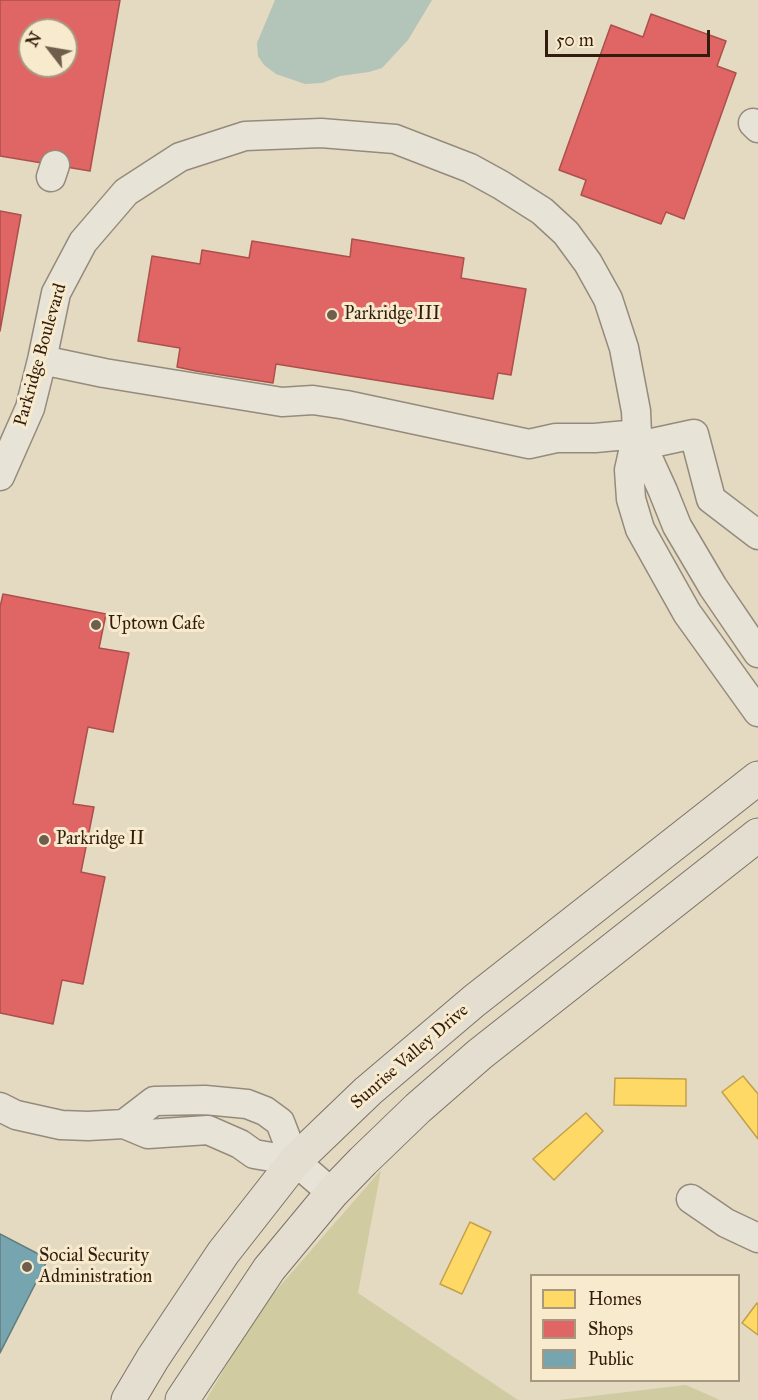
<!DOCTYPE html>
<html>
<head>
<meta charset="utf-8">
<style>
  body { margin:0 }
  #map { position:relative; width:758px; height:1400px; overflow:hidden; background:#e4d9c1; font-family:"IM FELL Great Primer",serif }
  canvas { display:block }
  .legend { position:absolute; left:530px; top:1274px; width:210px; height:108px; box-sizing:border-box; background:#f7eacd; border:2px solid #a89880; margin:0; padding:8px 10px; list-style:none; font-size:18px; color:#321c0d }
  .legend li { display:flex; align-items:center; gap:12px; height:30px }
  .legend b { width:30px; border:2px solid #a89880 }
  .north { position:absolute; left:18px; top:18px; width:60px; height:60px; box-sizing:border-box; background:#f7eacd; border:2px solid #a89880; border-radius:50%; rotate:301deg; font-size:16px; font-weight:700; line-height:24px; text-align:center; color:#321c0d }
  .north::after { content:''; display:block; margin:auto; width:21px; height:27px; background:#705e4c; clip-path:polygon(50% 0,100% 100%,50% 72%,0 100%) }
  .scale { position:absolute; left:545px; top:30px; width:165px; height:27px; box-sizing:border-box; border:3px solid #321c0d; border-top:0; padding-left:8px; font-size:18px; line-height:21px; white-space:nowrap; color:#321c0d; -webkit-text-stroke:4px #f7eacd; paint-order:stroke }
</style>
</head>
<body>
<div id="map">
<canvas width="758" height="1400"></canvas>
<ul class="legend">
<li><b style="height:16px;background:#ffd966"></b>Homes</li>
<li><b style="height:16px;background:#e06666"></b>Shops</li>
<li><b style="height:16px;background:#76a5af"></b>Public</li>
</ul>
<div class="north">N</div>
<div class="scale">50 m</div>
</div>
<script>
const g = document.querySelector('canvas').getContext('2d');
g.lineJoin = 'round';
function fillPath(path, color) { g.fillStyle = color; g.fill(path, 'evenodd'); }
const toPath = rows => new Path2D(rows.map(r => 'M' + r).join(''));
function strokePath(path, color, width, dash) { g.strokeStyle = color; g.lineWidth = width; g.lineCap = dash ? 'butt' : 'round'; g.setLineDash(dash || []); g.stroke(path); }
function drawText(font, color, halo, rows, align = 'center') {
  g.font = font + ' "IM FELL Great Primer",serif'; g.lineWidth = 6; g.setLineDash([]); g.textBaseline = 'middle'; g.strokeStyle = halo; g.fillStyle = color; for (const [text, x, y, turn = 0] of rows) {
    g.save(); g.translate(x, y); g.rotate((+turn || 0) * Math.PI / 180); g.textAlign = isNaN(turn) ? turn : align; if (halo) g.strokeText(text, 0, 0); g.fillText(text, 0, 0); g.restore();
  }
}
fillPath(toPath([
  [381,1170,358,1293,518,1400,206,1400,259,1310],
  [686,1385,720,1400,559,1400]
]), '#d1cba2');
fillPath(toPath([
  [275,0,432,0,408,40,382,68,369,72,340,76,322,83,305,84,276,74,264,65,258,56,257,43]
]), '#b3c4b9');
const homes = toPath([
  [743,1076,758,1094,758,1139,722,1092,743,1076],
  [615,1078,686,1079,686,1106,614,1105,615,1078],
  [586,1113,603,1131,554,1180,533,1159,586,1113],
  [470,1222,491,1232,462,1294,440,1284,470,1222],
  [757,1303,758,1305,758,1335,742,1323,757,1303]
]);
fillPath(homes, '#ffd966');
strokePath(homes, '#c2a04b', 1.5);
const shops = toPath([
  [0,0,120,0,90,171,0,156,0,0],
  [30,30,66,30,66,66,30,66,30,30],
  [651,14,726,41,717,66,736,73,684,219,666,212,661,224,581,195,586,180,559,170,611,25,643,37,651,14],
  [0,211,21,215,0,331,0,211],
  [352,239,464,258,461,278,526,289,511,375,498,373,493,399,276,364,273,383,196,371,177,367,180,348,138,341,152,256,200,264,202,250,249,258,252,241,350,257,352,239],
  [3,594,106,614,99,648,129,653,113,732,88,727,73,804,94,807,81,872,105,877,83,984,62,980,53,1024,0,1013,0,607,3,594]
]);
fillPath(shops, '#e06666');
strokePath(shops, '#ac504b', 1.5);
const public = toPath([
  [0,1234,48,1259,0,1353,0,1234]
]);
fillPath(public, '#76a5af');
strokePath(public, '#627c7e', 1.5);
const minor = toPath([
  [753,123,758,128],
  [51,177,55,165],
  [42,360,104,373,282,402,313,400,346,405,529,444,556,438,595,438,637,434],
  [637,434,663,491,677,526,713,587,758,653],
  [643,445,694,434,711,499,758,535],
  [0,476,30,408,42,360,56,293,83,242,126,192,180,157,245,136,321,133,395,139,470,168,501,185,542,211,566,233,588,263,608,299,624,348,636,411,637,434,629,470,631,499,640,529,687,613,758,712],
  [0,1107,16,1115,61,1125,88,1126,124,1124,148,1134,208,1130,240,1144,254,1154,295,1161],
  [124,1124,154,1101,205,1100,247,1104,265,1111,280,1122,295,1161,332,1193],
  [691,1199,726,1223,758,1238]
]);
const major = toPath([
  [128,1400,153,1358,223,1253,295,1161,368,1091,474,1001,758,778],
  [182,1400,269,1269,332,1193,363,1161,418,1108,480,1054,758,835]
]);
strokePath(minor, '#958b7c', 31);
strokePath(major, '#7c7265', 35);
strokePath(minor, '#e8e3d7', 28);
strokePath(major, '#e4ded0', 33);
for (const [x, y, r, color] of [
  [332,315,6,"#705e4c"],
  [96,625,6,"#705e4c"],
  [44,840,6,"#705e4c"],
  [27,1267,6,"#705e4c"]
]) { const dot = new Path2D(); dot.arc(x, y, r, 0, 2 * Math.PI); g.fillStyle = color; g.fill(dot); strokePath(dot, '#f7eacd', 2); }
drawText('18px', '#321c0d', '#f7eacd', [
  ["Parkridge III",344,315],
  ["Uptown Cafe",108,625],
  ["Parkridge II",56,840],
  ["Social Security",39,1257],
  ["Administration",39,1278]
], 'left');
drawText('18px', '#321c0d', '#f7eacd', [
  ["Parkridge Boulevard",41,355,-74],
  ["Sunrise Valley Drive",410,1057,-41]
]);
</script>
</body>
</html>
